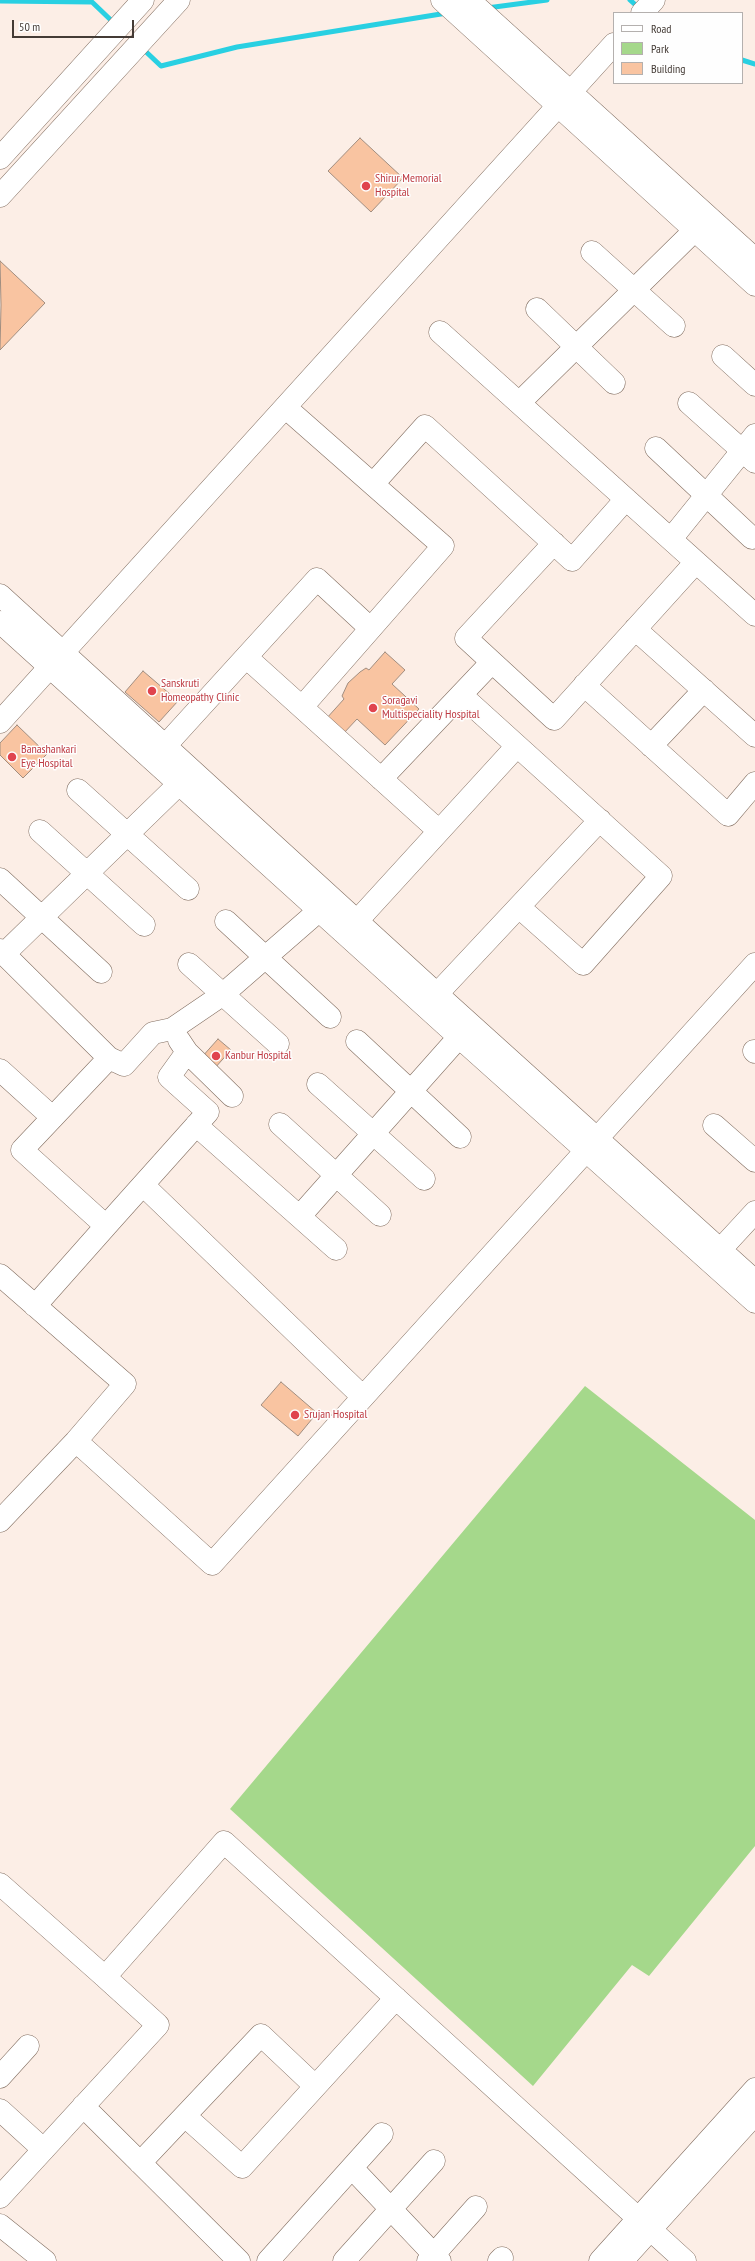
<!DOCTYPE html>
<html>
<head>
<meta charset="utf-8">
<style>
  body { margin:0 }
  #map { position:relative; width:755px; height:2261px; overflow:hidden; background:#fceee6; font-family:"PT Sans Narrow",sans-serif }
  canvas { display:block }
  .legend { position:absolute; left:613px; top:12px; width:130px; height:72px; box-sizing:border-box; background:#fefefe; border:1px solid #b4b0ae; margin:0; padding:5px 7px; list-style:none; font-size:12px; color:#443b35 }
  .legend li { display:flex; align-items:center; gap:8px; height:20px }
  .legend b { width:20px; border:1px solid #b4b0ae }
  .scale { position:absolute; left:12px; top:20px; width:122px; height:18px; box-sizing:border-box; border:2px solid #443b35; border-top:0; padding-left:5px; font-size:12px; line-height:14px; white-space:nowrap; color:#443b35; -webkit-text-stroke:3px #fefefe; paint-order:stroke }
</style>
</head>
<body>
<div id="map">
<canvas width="755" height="2261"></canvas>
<ul class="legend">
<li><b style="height:5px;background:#fff"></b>Road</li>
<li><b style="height:11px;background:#a5d88b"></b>Park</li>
<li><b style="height:11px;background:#f9c4a1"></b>Building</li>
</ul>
<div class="scale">50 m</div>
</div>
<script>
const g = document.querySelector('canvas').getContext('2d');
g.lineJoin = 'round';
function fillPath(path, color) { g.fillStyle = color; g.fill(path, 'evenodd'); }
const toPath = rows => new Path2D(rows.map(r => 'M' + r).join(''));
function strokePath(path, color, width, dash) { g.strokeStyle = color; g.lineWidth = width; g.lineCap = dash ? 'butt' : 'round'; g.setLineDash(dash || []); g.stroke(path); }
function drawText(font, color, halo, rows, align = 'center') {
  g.font = font + ' "PT Sans Narrow",sans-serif'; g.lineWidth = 3; g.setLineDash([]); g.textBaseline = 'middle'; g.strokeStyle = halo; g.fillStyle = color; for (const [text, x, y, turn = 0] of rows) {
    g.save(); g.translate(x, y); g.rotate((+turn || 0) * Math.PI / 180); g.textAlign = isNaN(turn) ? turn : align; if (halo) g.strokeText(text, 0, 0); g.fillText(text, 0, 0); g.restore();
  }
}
fillPath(toPath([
  [585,1386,755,1520,755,1846,649,1976,632,1965,533,2086,230,1809]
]), '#a5d88b');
strokePath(toPath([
  [630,0,640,9],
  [0,1,92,2,115,24],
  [487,8,547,0],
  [142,48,161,66,237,47,447,13],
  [742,60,755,64]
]), '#29d0e2', 5);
const building = toPath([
  [360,138,403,178,371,212,328,171,360,138],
  [0,261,45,303,0,350,1,305,0,261],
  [385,652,405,670,392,684,419,709,385,745,357,719,343,734,326,719,344,699,342,696,348,683,360,672,366,668,369,670,385,652],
  [143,671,178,701,159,722,125,692,143,671],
  [17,725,47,754,23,778,0,755,0,743,17,725],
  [218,1039,231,1050,214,1069,201,1058,218,1039],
  [281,1382,317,1413,298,1436,261,1405,281,1382]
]);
fillPath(building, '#f9c4a1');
strokePath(building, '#a18d7f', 1);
const minor = toPath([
  [442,0,755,285],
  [469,0,755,259],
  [642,13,654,0],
  [0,158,143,0],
  [0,196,179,0],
  [592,252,674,326],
  [537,309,614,383],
  [440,332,755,615],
  [723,356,755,385],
  [519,403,695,230],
  [689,403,755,462],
  [285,407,443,546,302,707],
  [656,448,752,538],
  [373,484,425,426,572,560,626,499],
  [671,539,755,435],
  [554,543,466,638,554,719,696,562],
  [0,595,437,994,755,1281],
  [0,622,459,1037,755,1302],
  [635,629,755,736],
  [246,657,439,831],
  [584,685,728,815,755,783],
  [461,695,661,876,583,964,519,907],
  [0,722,614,44],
  [165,746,317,579,370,628],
  [651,746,704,690],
  [381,779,492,662],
  [78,790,188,889],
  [40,831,144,925],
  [0,879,101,972],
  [226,921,330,1017],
  [357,921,517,746],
  [0,950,109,1058],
  [4,954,179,784],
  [189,964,278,1044],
  [437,994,600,820],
  [179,1040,187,1052,232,1096],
  [357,1041,460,1137],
  [754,1051,755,1052],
  [187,1052,169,1077,208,1112,106,1226,22,1150,109,1058,124,1065,153,1033,172,1029,222,995,330,901],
  [0,1070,52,1117],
  [318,1084,424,1179],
  [280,1124,380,1215],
  [196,1125,336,1249],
  [714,1125,755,1161],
  [143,1185,363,1397],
  [300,1216,459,1037],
  [720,1250,755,1212],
  [0,1275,125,1384,76,1441],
  [35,1306,106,1226],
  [0,1521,76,1441,212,1564,755,964],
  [0,1884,105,1977,224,1842,685,2261],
  [0,2077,28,2046],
  [83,2106,239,2261],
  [0,2110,43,2149],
  [185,2116,242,2167,396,1998],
  [140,2163,261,2035,315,2086],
  [352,2168,440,2261],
  [0,2197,158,2025,105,1977],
  [0,2225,45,2261],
  [268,2261,382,2134],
  [344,2261,434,2161],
  [428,2261,476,2207],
  [499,2261,502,2258],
  [600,2261,755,2089],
  [622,2261,755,2114]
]);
strokePath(minor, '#826e61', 23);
strokePath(minor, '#fff', 22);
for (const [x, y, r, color] of [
  [366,186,5,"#e0444e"],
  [152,691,5,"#e0444e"],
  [373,708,5,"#e0444e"],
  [12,757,5,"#e0444e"],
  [216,1056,5,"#e0444e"],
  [295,1415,5,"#e0444e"]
]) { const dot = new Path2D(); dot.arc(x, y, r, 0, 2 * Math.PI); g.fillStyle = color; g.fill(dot); strokePath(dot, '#fefefe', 1.5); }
drawText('12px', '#be3a42', '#fefefe', [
  ["Shirur Memorial",375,179],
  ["Hospital",375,193],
  ["Sanskruti",161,684],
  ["Homeopathy Clinic",161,698],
  ["Soragavi",382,701],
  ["Multispeciality Hospital",382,715],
  ["Banashankari",21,750],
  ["Eye Hospital",21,764],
  ["Kanbur Hospital",225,1056],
  ["Srujan Hospital",304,1415]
], 'left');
</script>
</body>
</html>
